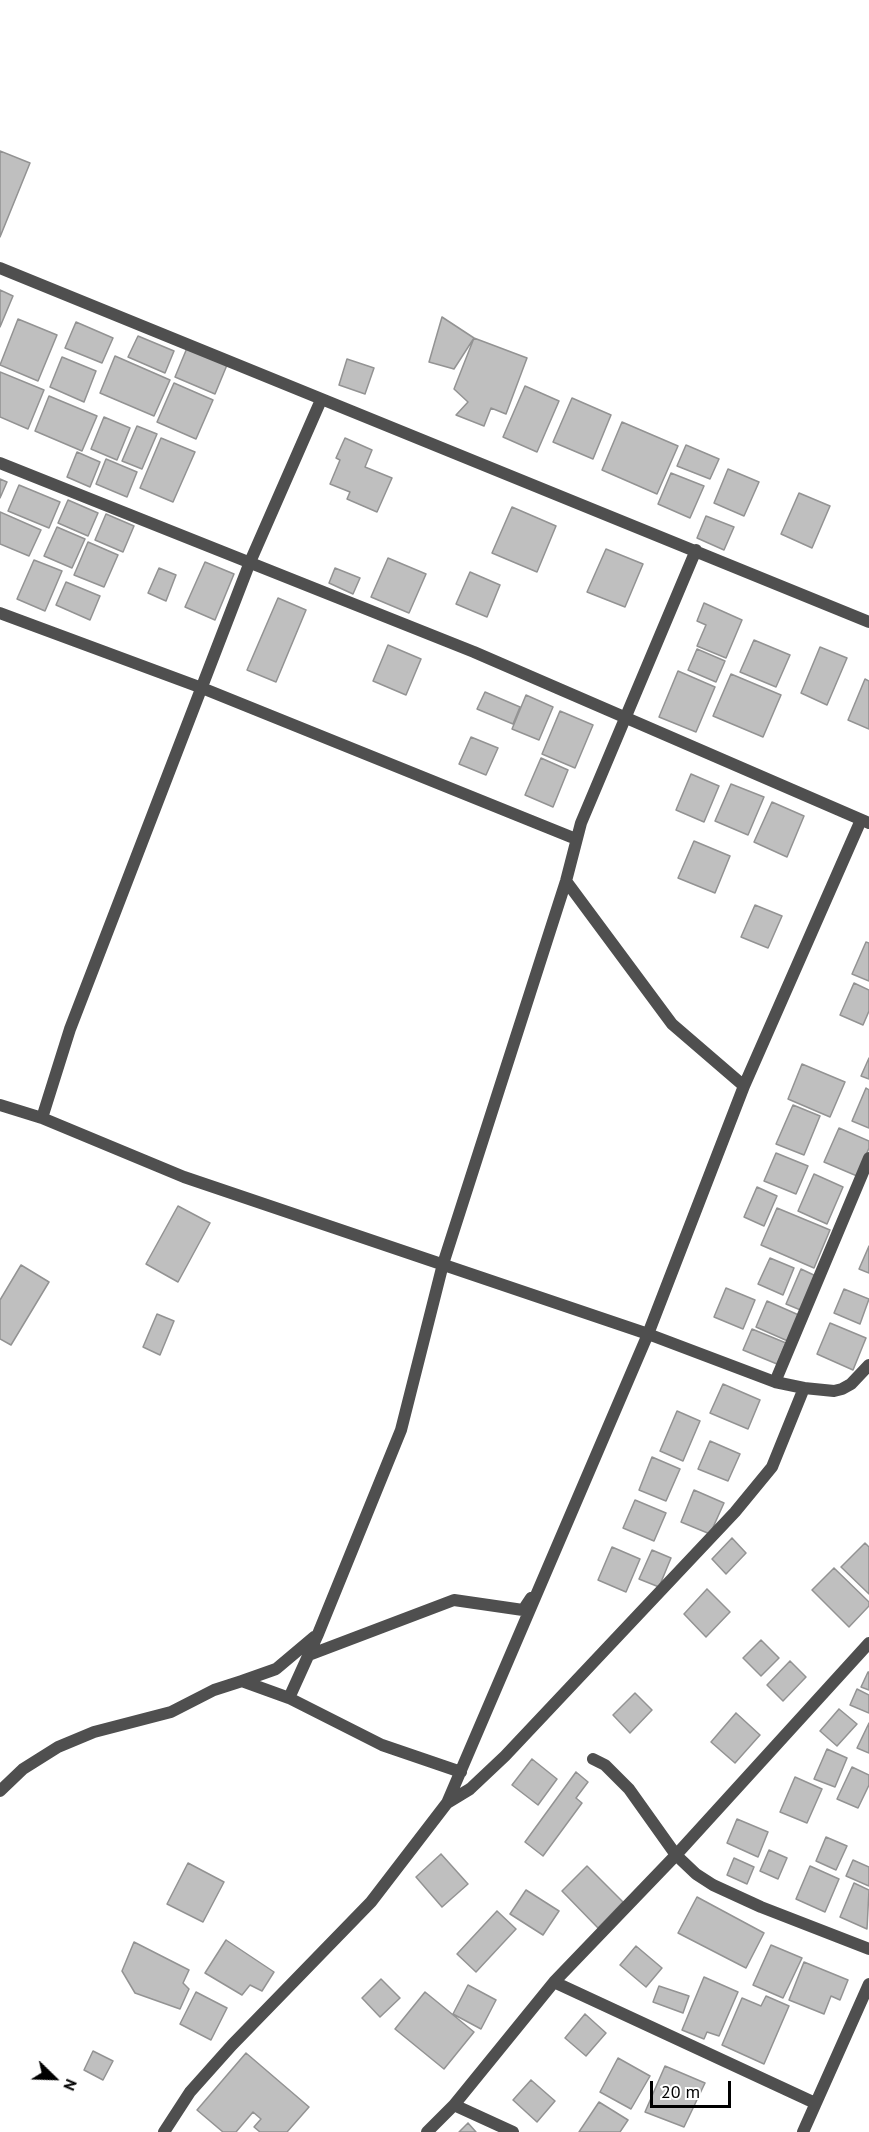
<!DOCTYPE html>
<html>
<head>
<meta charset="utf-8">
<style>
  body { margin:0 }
  #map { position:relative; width:869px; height:2132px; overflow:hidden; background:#fff; font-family:"PT Sans",sans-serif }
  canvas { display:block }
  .north { position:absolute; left:24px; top:2048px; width:60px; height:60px; -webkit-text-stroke:4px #fff; paint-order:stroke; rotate:113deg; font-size:16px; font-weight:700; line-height:24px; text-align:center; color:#000 }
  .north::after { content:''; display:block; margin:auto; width:21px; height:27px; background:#000; clip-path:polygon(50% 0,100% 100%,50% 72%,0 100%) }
  .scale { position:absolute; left:650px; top:2081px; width:81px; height:27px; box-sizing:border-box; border:3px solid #000; border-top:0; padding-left:8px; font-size:18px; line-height:21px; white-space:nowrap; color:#000; -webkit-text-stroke:4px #fff; paint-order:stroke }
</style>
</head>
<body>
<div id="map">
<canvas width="869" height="2132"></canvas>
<div class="north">N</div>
<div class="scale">20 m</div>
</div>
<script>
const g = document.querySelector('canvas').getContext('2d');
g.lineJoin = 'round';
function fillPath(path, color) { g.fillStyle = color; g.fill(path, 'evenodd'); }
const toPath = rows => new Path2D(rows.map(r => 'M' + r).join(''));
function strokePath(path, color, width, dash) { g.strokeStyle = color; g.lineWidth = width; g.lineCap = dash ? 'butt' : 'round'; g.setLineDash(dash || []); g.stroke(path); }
const building = toPath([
  [0,151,30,163,0,237,0,151],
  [0,290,13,296,0,327,0,290],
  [442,317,474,338,454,369,429,362,442,317],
  [18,319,57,335,38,381,0,365,18,319],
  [76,322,113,338,102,363,65,348,76,322],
  [138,336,174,351,165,373,128,357,138,336],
  [474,338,527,358,506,414,491,408,484,426,456,415,468,402,454,389,474,338],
  [187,348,227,365,215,394,175,377,187,348],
  [115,356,170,380,154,416,100,393,115,356],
  [62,357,96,371,84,402,50,387,62,357],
  [347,359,374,368,365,394,339,385,347,359],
  [0,372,44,390,28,429,0,417,0,372],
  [174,383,213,400,196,439,157,422,174,383],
  [525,386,559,401,537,452,503,437,525,386],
  [49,396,97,416,82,451,35,431,49,396],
  [572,398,611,415,593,459,553,442,572,398],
  [104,417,130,428,117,460,91,449,104,417],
  [622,422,678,446,657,494,602,470,622,422],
  [137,426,157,434,142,469,122,461,137,426],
  [161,438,195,452,173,502,140,488,161,438],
  [345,438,372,450,365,467,392,478,377,512,347,499,350,492,330,484,340,460,336,458,345,438],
  [686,445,719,459,710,479,677,466,686,445],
  [77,452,100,462,90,487,67,477,77,452],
  [106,459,137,472,127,497,96,484,106,459],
  [728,469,759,482,744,516,714,503,728,469],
  [671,473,704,486,690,518,658,504,671,473],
  [0,479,7,482,0,498,0,479],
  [19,485,60,502,49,528,8,511,19,485],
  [799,493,830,506,812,548,781,534,799,493],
  [68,500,98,513,88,536,58,523,68,500],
  [512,507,556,526,537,572,492,553,512,507],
  [0,512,41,530,29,556,0,544,0,512],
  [106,514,134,526,123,552,95,540,106,514],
  [706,516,734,527,724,550,697,538,706,516],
  [57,527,85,539,72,568,44,556,57,527],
  [88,542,118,555,104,587,74,575,88,542],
  [606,549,643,564,625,607,587,592,606,549],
  [388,558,426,574,409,613,371,597,388,558],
  [34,560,62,571,45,611,17,599,34,560],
  [205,562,234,574,215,620,185,607,205,562],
  [159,568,176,575,166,601,148,593,159,568],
  [335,568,360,578,353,594,329,583,335,568],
  [470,572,500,585,487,617,456,604,470,572],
  [66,582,100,596,90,620,56,605,66,582],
  [278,598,306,610,276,682,247,670,278,598],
  [704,603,742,620,726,658,697,646,706,625,697,621,704,603],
  [754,640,790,655,776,687,740,672,754,640],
  [388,645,421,659,406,695,373,681,388,645],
  [820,647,847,658,827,705,801,693,820,647],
  [697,649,725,661,716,682,688,670,697,649],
  [678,671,715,687,696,732,659,717,678,671],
  [731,674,781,695,763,737,713,716,731,674],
  [865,679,869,681,869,729,848,720,865,679],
  [485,692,520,707,513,724,477,709,485,692],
  [526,695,553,707,539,740,512,729,526,695],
  [560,711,593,725,575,768,542,754,560,711],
  [471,737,498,748,486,775,459,764,471,737],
  [541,758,568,770,553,807,525,795,541,758],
  [691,774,719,786,704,822,676,810,691,774],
  [731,784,764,797,748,835,715,821,731,784],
  [772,802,804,816,787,857,754,842,772,802],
  [694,841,730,856,715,893,678,878,694,841],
  [755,905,782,916,768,948,741,937,755,905],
  [866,942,869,943,869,981,852,974,866,942],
  [854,983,869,990,869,1011,863,1025,840,1015,854,983],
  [869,1058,869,1079,861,1076,869,1058],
  [802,1064,845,1082,830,1117,788,1099,802,1064],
  [866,1088,869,1090,869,1128,852,1121,866,1088],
  [793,1105,820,1116,804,1155,776,1144,793,1105],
  [839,1128,869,1141,869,1148,857,1176,824,1162,839,1128],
  [776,1153,808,1166,796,1194,764,1181,776,1153],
  [814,1174,843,1187,827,1224,798,1211,814,1174],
  [757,1187,777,1196,764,1226,744,1217,757,1187],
  [178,1206,210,1223,178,1282,146,1264,178,1206],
  [777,1208,830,1230,814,1268,761,1245,777,1208],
  [869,1246,869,1273,859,1269,869,1246],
  [770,1258,794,1268,783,1295,758,1284,770,1258],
  [21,1265,49,1282,11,1345,0,1339,0,1300,21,1265],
  [801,1269,818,1277,803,1311,786,1304,801,1269],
  [726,1288,755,1300,743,1329,714,1317,726,1288],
  [844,1289,869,1299,860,1324,834,1313,844,1289],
  [767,1301,801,1316,790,1342,756,1327,767,1301],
  [157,1314,174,1321,160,1355,143,1347,157,1314],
  [830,1323,866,1338,853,1370,817,1354,830,1323],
  [752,1329,786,1343,777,1364,743,1350,752,1329],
  [723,1384,760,1400,748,1429,710,1413,723,1384],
  [677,1411,700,1421,683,1461,660,1451,677,1411],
  [710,1441,740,1454,728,1481,698,1469,710,1441],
  [652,1457,680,1469,666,1501,639,1490,652,1457],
  [694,1490,724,1503,710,1534,681,1522,694,1490],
  [635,1500,666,1513,654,1541,623,1528,635,1500],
  [732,1538,746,1553,726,1574,712,1559,732,1538],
  [865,1543,869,1547,869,1594,841,1567,865,1543],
  [612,1547,640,1559,626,1592,598,1580,612,1547],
  [652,1550,671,1558,659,1587,639,1579,652,1550],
  [834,1568,869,1602,869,1606,849,1627,812,1590,834,1568],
  [707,1589,730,1612,706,1637,684,1614,707,1589],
  [761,1640,779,1658,761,1676,743,1658,761,1640],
  [790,1661,806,1677,783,1701,767,1685,790,1661],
  [868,1672,869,1672,869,1690,861,1687,868,1672],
  [857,1689,869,1695,869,1713,850,1705,857,1689],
  [635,1693,652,1710,630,1733,613,1715,635,1693],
  [839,1709,857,1724,837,1746,820,1731,839,1709],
  [736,1713,760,1735,735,1763,711,1742,736,1713],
  [869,1723,869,1753,857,1748,869,1723],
  [827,1749,847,1758,835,1787,814,1779,827,1749],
  [532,1759,557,1779,538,1805,512,1785,532,1759],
  [852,1767,869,1775,869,1785,858,1808,837,1799,852,1767],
  [576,1772,588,1782,576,1798,582,1803,543,1856,525,1842,576,1772],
  [795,1777,822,1789,807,1823,780,1812,795,1777],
  [737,1819,768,1832,758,1857,727,1843,737,1819],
  [826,1837,847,1846,836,1870,816,1861,826,1837],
  [769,1850,787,1858,778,1879,760,1871,769,1850],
  [441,1854,468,1884,442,1907,416,1877,441,1854],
  [734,1858,754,1867,747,1884,727,1875,734,1858],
  [853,1860,869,1867,869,1886,846,1876,853,1860],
  [188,1863,224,1882,203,1922,167,1904,188,1863],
  [587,1866,623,1902,598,1928,562,1891,587,1866],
  [810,1866,839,1879,825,1912,796,1899,810,1866],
  [854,1883,869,1890,867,1929,840,1917,854,1883],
  [526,1890,559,1911,543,1935,510,1914,526,1890],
  [697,1897,764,1933,746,1968,678,1933,697,1897],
  [497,1911,516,1929,476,1972,457,1954,497,1911],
  [226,1940,274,1972,262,1991,250,1985,242,1995,205,1973,226,1940],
  [134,1942,189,1970,183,1983,189,1989,180,2009,135,1993,122,1971,134,1942],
  [771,1945,802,1958,783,1998,753,1985,771,1945],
  [636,1946,662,1968,646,1987,620,1965,636,1946],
  [804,1962,848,1980,840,2000,831,1996,824,2014,789,2000,804,1962],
  [704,1977,738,1992,719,2036,707,2032,704,2039,682,2030,704,1977],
  [381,1979,400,1998,380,2017,362,1998,381,1979],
  [468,1985,496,2000,481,2029,453,2014,468,1985],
  [659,1986,689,1996,683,2013,653,2002,659,1986],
  [196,1992,227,2008,211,2040,180,2024,196,1992],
  [425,1992,474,2032,444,2069,395,2029,425,1992],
  [766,1996,789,2006,764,2064,722,2045,742,1998,761,2006,766,1996],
  [585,2014,606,2033,586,2056,565,2038,585,2014],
  [93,2051,113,2061,103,2080,84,2070,93,2051],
  [246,2053,309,2107,287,2132,260,2132,254,2127,261,2119,253,2112,236,2132,223,2132,197,2110,246,2053],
  [618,2058,650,2076,631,2109,600,2092,618,2058],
  [665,2066,705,2083,684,2127,645,2112,665,2066],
  [531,2080,555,2101,537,2122,513,2100,531,2080],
  [599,2102,628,2120,620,2132,579,2132,599,2102],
  [468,2123,476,2132,459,2132,468,2123]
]);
fillPath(building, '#bfbfbf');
strokePath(building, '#939393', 1.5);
strokePath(toPath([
  [0,268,869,622],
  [321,400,250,562,70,1029,42,1118,184,1177,648,1334,775,1382,804,1388],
  [0,463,474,652,869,823],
  [0,613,202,688,576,839],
  [566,881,672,1024,744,1086],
  [0,1105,42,1118],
  [775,1382,869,1158],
  [309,1655,454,1600,523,1610,531,1598],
  [242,1681,276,1669,314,1637],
  [289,1698,318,1634,401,1430,443,1264,566,881,581,823,696,550],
  [593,1759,605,1765,629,1789,676,1855,696,1874,713,1885,761,1907,869,1949],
  [0,1791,23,1769,58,1747,94,1732,171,1712,214,1690,242,1681,289,1698,382,1745,461,1772],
  [447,1803,470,1789,505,1756,735,1512,772,1467,804,1388,834,1391,842,1389,851,1384,869,1365],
  [554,1982,815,2103],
  [454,2105,513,2132],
  [164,2132,190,2092,232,2045,371,1902,447,1803,648,1334,744,1086,861,820],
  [427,2132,454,2105,554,1982,676,1855,869,1643],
  [803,2132,869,1984]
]), '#4f4f4f', 12);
</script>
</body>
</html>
